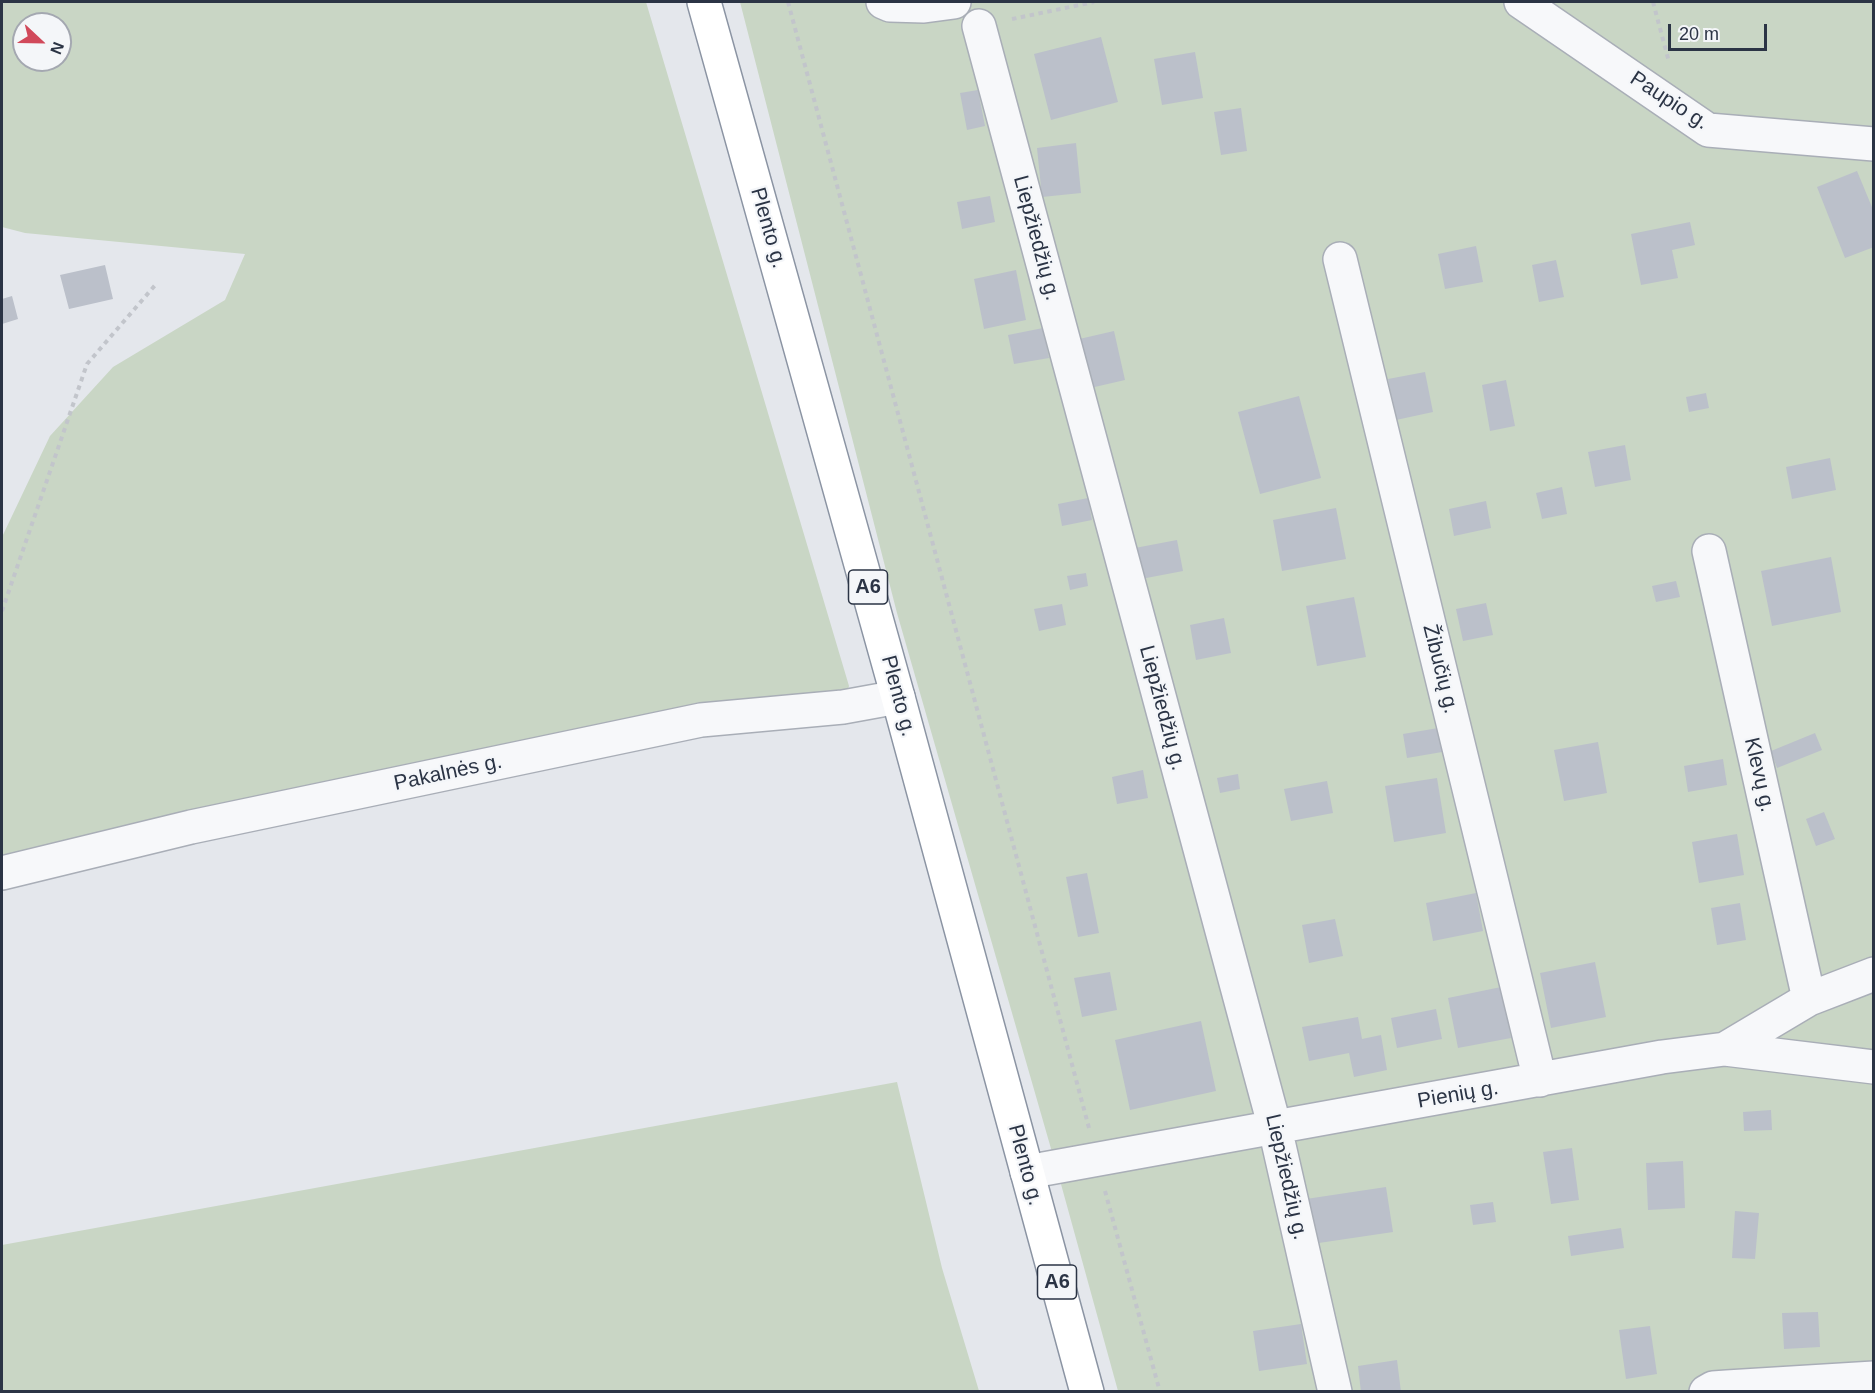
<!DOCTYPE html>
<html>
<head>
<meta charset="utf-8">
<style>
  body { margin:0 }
  #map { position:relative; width:1875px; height:1393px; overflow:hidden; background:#e4e7ec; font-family:Arial,sans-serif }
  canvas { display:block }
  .frame { position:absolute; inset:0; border:3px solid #2b3445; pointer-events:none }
  .north { position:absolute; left:12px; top:12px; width:60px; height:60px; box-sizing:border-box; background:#f4f6f9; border:2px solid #a4a8b1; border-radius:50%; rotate:112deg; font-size:16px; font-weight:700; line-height:24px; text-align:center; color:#2b3445 }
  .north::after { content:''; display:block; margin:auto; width:21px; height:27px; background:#d1495b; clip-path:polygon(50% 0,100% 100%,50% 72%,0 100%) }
  .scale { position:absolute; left:1668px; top:24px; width:99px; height:27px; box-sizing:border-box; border:3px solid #2b3445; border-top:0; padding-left:8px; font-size:18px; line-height:21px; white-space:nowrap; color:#2b3445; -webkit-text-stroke:4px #f4f6f9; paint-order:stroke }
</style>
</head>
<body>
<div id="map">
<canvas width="1875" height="1393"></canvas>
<div class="frame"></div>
<div class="north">N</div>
<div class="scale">20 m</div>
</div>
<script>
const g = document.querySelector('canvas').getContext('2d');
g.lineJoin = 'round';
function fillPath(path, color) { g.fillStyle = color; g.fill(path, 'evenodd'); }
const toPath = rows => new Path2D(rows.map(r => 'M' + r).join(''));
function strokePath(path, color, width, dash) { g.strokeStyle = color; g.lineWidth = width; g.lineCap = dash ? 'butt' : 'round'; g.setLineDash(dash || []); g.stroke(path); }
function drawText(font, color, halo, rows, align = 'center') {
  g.font = font + ' Arial,sans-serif'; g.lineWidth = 4.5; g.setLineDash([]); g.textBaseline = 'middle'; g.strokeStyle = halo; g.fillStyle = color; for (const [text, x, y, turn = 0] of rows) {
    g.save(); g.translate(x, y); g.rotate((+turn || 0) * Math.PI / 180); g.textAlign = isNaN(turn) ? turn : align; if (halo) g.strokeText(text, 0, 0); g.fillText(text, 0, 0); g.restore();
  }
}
fillPath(toPath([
  [2,2,646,2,849,686,843,707,2,874,2,537,50,436,113,367,225,300,245,254,25,233,2,227],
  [24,24,60,24,60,60,24,60],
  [740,2,1873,2,1873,1391,1118,1391,1056,1166,897,613],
  [897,1082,942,1268,979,1391,2,1391,2,1245]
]), '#c9d6c5');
fillPath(toPath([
  [1101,37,1118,102,1051,120,1034,54],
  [1195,52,1203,98,1162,105,1154,59],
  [978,90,985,126,967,130,960,93],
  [1241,108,1247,151,1221,155,1214,112],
  [1076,143,1081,193,1042,197,1037,148],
  [1857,171,1874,212,1874,247,1845,258,1817,187],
  [990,196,995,222,962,229,957,202],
  [1690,222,1695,245,1672,250,1678,278,1641,285,1631,234],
  [1476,246,1483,282,1445,289,1438,254],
  [1556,260,1564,297,1539,302,1532,265],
  [105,265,113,299,69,309,60,275],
  [1016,270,1026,320,984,329,974,279],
  [12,296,18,319,2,324,2,299],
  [1043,328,1049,358,1014,364,1008,335],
  [1114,331,1125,380,1086,389,1075,340],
  [1425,372,1433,412,1396,420,1388,379],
  [1506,380,1515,426,1490,431,1482,385],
  [1706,393,1709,408,1689,412,1686,397],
  [1299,396,1321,478,1260,494,1238,412],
  [1625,445,1631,480,1595,487,1588,452],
  [1830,458,1836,490,1792,499,1786,467],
  [1562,487,1567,514,1542,519,1536,493],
  [1088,498,1092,520,1062,526,1058,504],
  [1486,501,1491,528,1454,536,1449,509],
  [1336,508,1346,559,1282,571,1273,520],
  [1177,540,1183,571,1141,579,1135,548],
  [1831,557,1841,612,1772,626,1761,571],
  [1086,573,1088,586,1070,590,1067,576],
  [1676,581,1680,597,1656,602,1652,586],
  [1354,597,1366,657,1317,666,1306,606],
  [1486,603,1493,635,1463,641,1456,609],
  [1062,604,1066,625,1039,631,1034,609],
  [1224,618,1231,653,1196,660,1190,625],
  [1444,727,1448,751,1407,758,1403,734],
  [1815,733,1822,750,1777,768,1771,751],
  [1598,742,1607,793,1564,801,1554,750],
  [1723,759,1727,785,1688,792,1684,766],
  [1143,770,1148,798,1117,804,1112,777],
  [1238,774,1240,789,1220,793,1217,778],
  [1437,778,1446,833,1394,842,1385,786],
  [1327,781,1333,813,1291,821,1284,789],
  [1824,812,1835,839,1816,846,1806,819],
  [1737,834,1744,875,1699,883,1692,842],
  [1087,873,1099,933,1078,937,1066,877],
  [1476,893,1483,931,1433,941,1426,903],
  [1740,903,1746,940,1717,945,1711,908],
  [1335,919,1343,956,1309,963,1302,925],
  [1595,962,1606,1017,1551,1028,1540,973],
  [1110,972,1117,1010,1082,1017,1074,978],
  [1501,987,1511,1038,1458,1048,1448,998],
  [1436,1009,1442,1039,1397,1048,1391,1018],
  [1358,1017,1362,1039,1381,1035,1387,1070,1354,1077,1349,1053,1309,1061,1302,1027],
  [1201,1021,1216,1091,1130,1110,1115,1040],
  [1771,1110,1772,1130,1744,1131,1743,1112],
  [1572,1148,1579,1200,1551,1204,1543,1152],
  [1683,1161,1685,1208,1648,1210,1646,1163],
  [1386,1187,1393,1232,1312,1244,1306,1199],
  [1493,1202,1496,1222,1473,1225,1470,1205],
  [1735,1211,1759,1213,1755,1259,1732,1258],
  [1621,1228,1624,1248,1571,1256,1568,1236],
  [1818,1312,1820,1347,1784,1349,1782,1313],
  [1301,1324,1307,1364,1259,1371,1253,1331],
  [1650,1326,1657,1374,1626,1379,1619,1330],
  [1397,1360,1401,1392,1361,1392,1358,1366]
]), '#bbc0ca');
const street = toPath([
  [883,2,890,5,924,6,954,2],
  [1521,2,1708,130,1874,144],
  [979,26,1275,1128,1335,1392],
  [1340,259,1540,1080],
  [1709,551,1809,999],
  [2,873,191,827,701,720,843,707,898,697],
  [1725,1049,1874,1067],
  [1027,1172,1662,1057,1725,1049,1809,999,1874,974],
  [1706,1392,1713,1388,1727,1387,1874,1378]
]);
const highway = toPath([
  [704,2,898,697,1087,1392]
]);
strokePath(street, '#a9aeb7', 36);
strokePath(highway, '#8b94a3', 36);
strokePath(toPath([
  [788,2,1089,1128],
  [1653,2,1669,62],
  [1012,19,1094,2],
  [2,611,87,364,157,283],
  [1105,1191,1160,1392]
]), '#c2c5cb', 4, [4.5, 4.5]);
strokePath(street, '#f7f8fa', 33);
strokePath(highway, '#fff', 33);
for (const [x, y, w] of [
  [868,587,39],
  [1057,1282,39]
]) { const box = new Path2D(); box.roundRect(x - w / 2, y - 17, w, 34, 4.5); g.fillStyle = '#f4f6f9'; g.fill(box); strokePath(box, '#2b3445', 1.5); }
drawText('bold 20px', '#2b3445', null, [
  ["A6",868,587],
  ["A6",1057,1282]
]);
drawText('21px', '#2b3445', '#f4f6f9', [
  ["Paupio g.",1669,101,33],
  ["Plento g.",768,228,74],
  ["Liepžiedžių g.",1036,238,75],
  ["Žibučių g.",1440,669,76],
  ["Plento g.",898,696,75],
  ["Liepžiedžių g.",1162,708,75],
  ["Pakalnės g.",448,773,-12],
  ["Klevų g.",1759,775,77],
  ["Pienių g.",1458,1095,-10],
  ["Plento g.",1025,1165,75],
  ["Liepžiedžių g.",1286,1177,77]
]);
</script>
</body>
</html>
